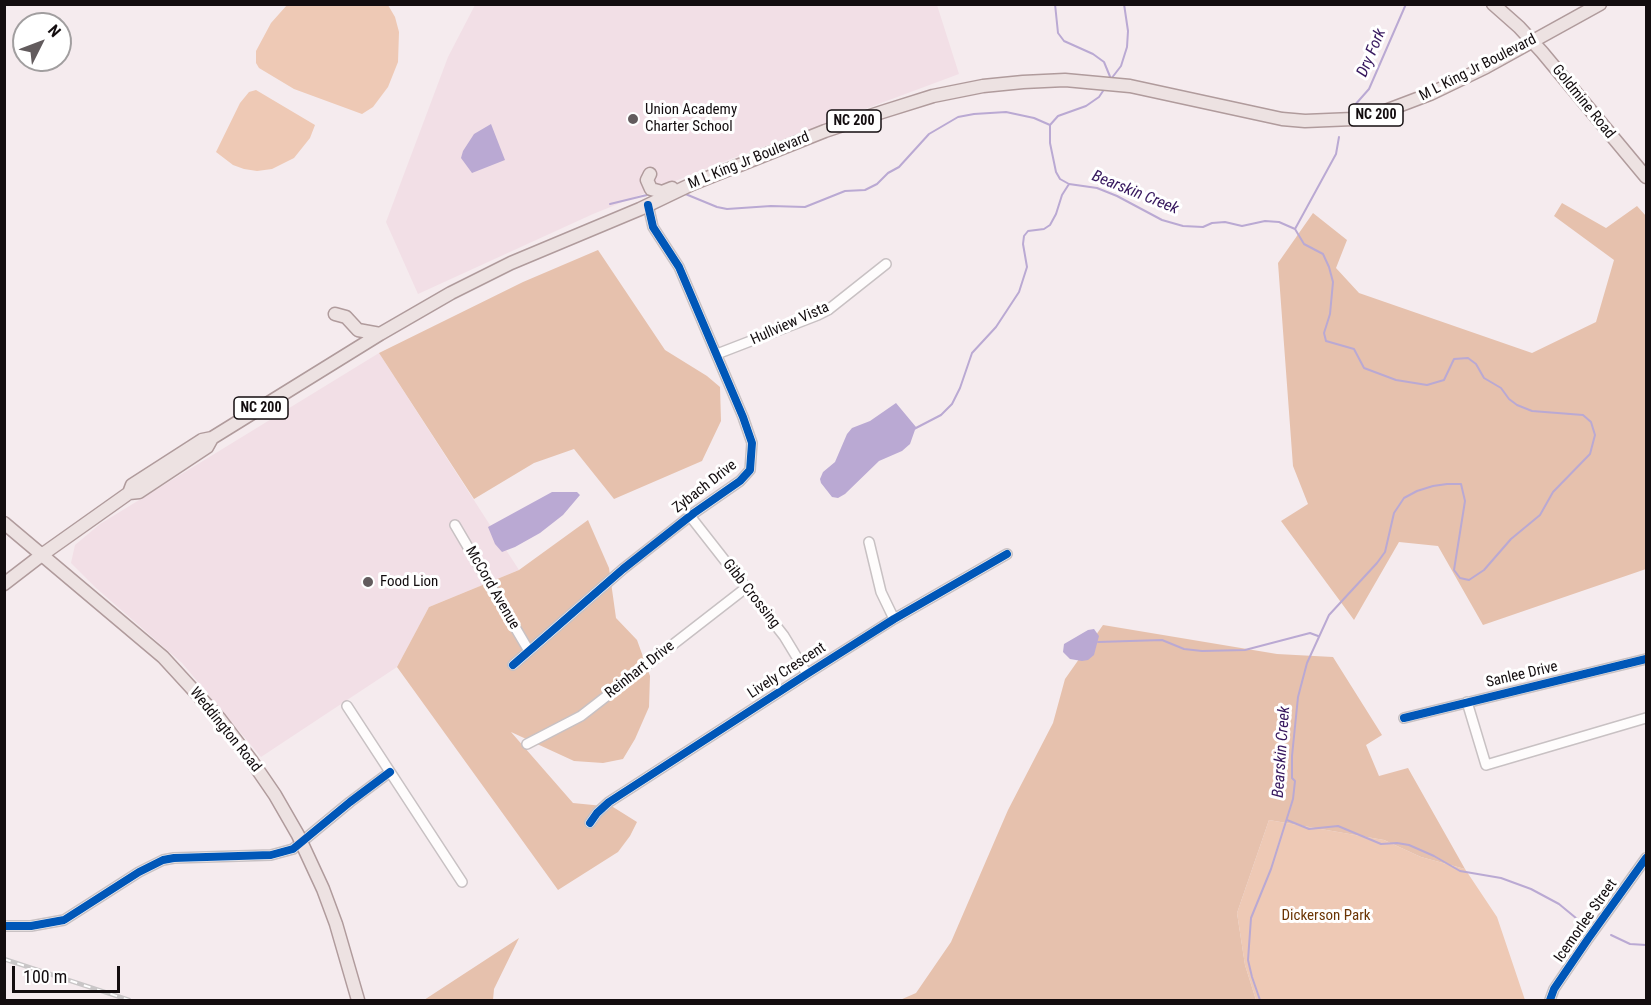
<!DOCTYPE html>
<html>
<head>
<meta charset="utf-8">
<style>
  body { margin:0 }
  #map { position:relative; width:1651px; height:1005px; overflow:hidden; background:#f5ebee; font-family:"Roboto Condensed",sans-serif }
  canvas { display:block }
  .frame { position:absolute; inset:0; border:6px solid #130d0f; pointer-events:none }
  .north { position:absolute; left:12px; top:12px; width:60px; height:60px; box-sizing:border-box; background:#fff; border:2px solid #a19e9f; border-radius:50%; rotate:48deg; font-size:16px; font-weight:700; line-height:24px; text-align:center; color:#130d0f }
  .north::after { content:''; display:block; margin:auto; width:21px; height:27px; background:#625b5d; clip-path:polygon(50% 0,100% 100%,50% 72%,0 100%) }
  .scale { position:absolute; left:12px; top:966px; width:108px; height:27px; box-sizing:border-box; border:3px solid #130d0f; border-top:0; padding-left:8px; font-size:18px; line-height:21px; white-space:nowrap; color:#130d0f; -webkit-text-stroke:4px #fff; paint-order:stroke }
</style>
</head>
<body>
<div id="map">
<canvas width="1651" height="1005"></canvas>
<div class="frame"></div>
<div class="north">N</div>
<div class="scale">100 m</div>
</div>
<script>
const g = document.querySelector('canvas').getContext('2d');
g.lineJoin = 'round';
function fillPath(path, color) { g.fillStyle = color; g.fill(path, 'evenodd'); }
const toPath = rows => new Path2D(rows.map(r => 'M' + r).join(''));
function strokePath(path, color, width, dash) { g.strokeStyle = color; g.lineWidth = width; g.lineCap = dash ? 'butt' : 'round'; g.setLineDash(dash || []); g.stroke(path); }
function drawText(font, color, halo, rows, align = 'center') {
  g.font = font + ' "Roboto Condensed",sans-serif'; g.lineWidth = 6; g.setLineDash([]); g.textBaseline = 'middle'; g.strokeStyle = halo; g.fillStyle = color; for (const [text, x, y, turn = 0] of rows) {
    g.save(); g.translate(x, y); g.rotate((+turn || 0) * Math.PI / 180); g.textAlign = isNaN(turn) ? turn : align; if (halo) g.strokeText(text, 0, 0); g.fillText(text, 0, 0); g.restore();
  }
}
fillPath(toPath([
  [475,5,937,5,959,74,720,163,593,214,418,294,386,222,448,57],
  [379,353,519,570,429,607,397,667,261,757,182,663,96,588,71,563,75,545,100,524]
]), '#f2dfe6');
fillPath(toPath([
  [287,5,388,5,395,17,399,32,398,62,388,87,373,107,362,114,294,89,259,68,256,63,256,51,271,23],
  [256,90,315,125,310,138,294,158,272,169,257,171,244,169,233,165,216,152,240,103,249,92],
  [1269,820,1384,840,1421,857,1465,869,1497,917,1525,1000,1256,1000,1245,965,1237,913]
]), '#eec9b5');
fillPath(toPath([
  [1562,203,1606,228,1637,206,1646,216,1646,569,1483,625,1438,546,1399,542,1354,620,1281,521,1308,504,1293,466,1278,263,1313,213,1347,240,1336,268,1359,293,1532,353,1596,322,1614,260,1554,216],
  [598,250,665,350,707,376,720,387,721,421,702,461,614,499,574,449,534,463,474,499,379,353,523,282],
  [588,520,609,568,616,618,637,640,650,676,649,707,635,739,623,759,603,763,574,761,511,732,573,803,613,807,637,822,630,836,618,852,558,890,397,667,429,607,519,570],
  [1103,625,1277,654,1333,657,1382,735,1366,745,1379,776,1408,768,1465,869,1421,857,1384,840,1269,820,1237,913,1245,965,1256,1000,900,1000,916,993,951,942,1008,810,1053,723,1065,679],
  [519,938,494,989,493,1000,424,1000]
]), '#e6c1ad');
fillPath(toPath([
  [491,124,505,160,472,173,461,158,463,151,474,134],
  [896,403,916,427,910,444,902,451,879,461,845,494,838,498,832,497,821,483,820,479,823,472,835,462,847,434,852,428,870,421],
  [552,492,577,492,580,495,563,515,540,533,515,547,502,552,495,544,488,527],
  [1094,629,1099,636,1094,655,1088,660,1082,661,1070,659,1063,652,1064,644,1088,630]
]), '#baa9d3');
strokePath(toPath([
  [1055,4,1058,33,1064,41,1093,54,1104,62,1111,79],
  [1111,79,1121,66,1127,47,1128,31,1124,4],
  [1105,88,1099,97,1086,106,1058,116,1050,125,1050,143,1056,172,1060,179,1069,184,1097,188,1117,196,1162,220,1183,226,1203,227,1212,223,1225,222,1242,226,1265,221,1279,222,1295,229,1304,244,1323,254,1329,267,1333,282,1330,314,1324,333,1326,341,1354,349,1364,368,1396,380,1427,385,1444,380,1454,359,1468,358,1476,364,1484,378,1501,388,1509,399,1517,405,1532,411,1583,415,1591,422,1595,435,1590,454,1553,492,1540,515,1511,539,1484,570,1469,580,1460,578,1454,570,1465,501,1461,484,1447,484,1433,486,1417,491,1404,498,1394,513,1385,552,1377,563,1329,615,1307,663,1298,697,1292,756,1292,778,1295,781,1293,799,1271,869,1251,918,1248,960,1252,977,1260,1000],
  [1354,106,1369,89,1406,4],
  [683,193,717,207,727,209,771,206,805,207,845,191,865,190,877,184,888,173,899,167,929,134,958,117,974,114,1006,112,1034,118,1050,125],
  [610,204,651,194],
  [1295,229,1336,154,1339,137],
  [914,429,941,415,952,404,960,388,972,353,996,327,1019,292,1027,267,1023,244,1024,236,1028,231,1044,229,1050,225,1056,214,1062,195,1069,184],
  [1098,642,1162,640,1184,649,1202,651,1245,650,1310,633,1318,636],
  [1287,820,1309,829,1338,826,1381,844,1397,843,1409,845,1434,856,1460,871,1501,878,1531,889,1559,904,1582,923],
  [1611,935,1630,944,1646,945],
  [1053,1000,1068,1000]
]), '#baa9d3', 2);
const minor = toPath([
  [717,354,818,315,828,310,886,264],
  [690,516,784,636,807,674],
  [455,525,529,651],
  [869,542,881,592,894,619],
  [513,665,623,569,694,513,740,481,750,470,752,443,743,417,679,267,653,227,648,205],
  [1467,702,1486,765,1646,718],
  [347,706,462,882],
  [1404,718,1646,659],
  [527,744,581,716,747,587],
  [590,823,597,813,609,802,807,674,894,619,1007,554],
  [4,926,31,926,64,920,139,872,163,860,174,858,271,855,293,849,350,802,390,772],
  [1550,1000,1554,989,1588,939,1646,858]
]);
const major = toPath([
  [1493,4,1519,27,1542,52,1646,177],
  [650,174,647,180,651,189,662,192,672,188],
  [335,314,346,317,358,330,380,334],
  [129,493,132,485,202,440,212,438,380,334,451,293,511,263,640,209,692,184,825,131,882,112,933,96,983,86,1023,82,1065,80,1130,86,1282,119,1305,121,1353,119,1372,116,1430,94,1486,67,1600,4],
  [4,523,163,657,219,718,251,760,275,795,298,835,323,889,336,924,358,1000],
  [4,584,43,554,129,493,139,492,207,447,212,438]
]);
strokePath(minor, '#c8c1c3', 12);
strokePath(major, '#b09b9c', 15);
strokePath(minor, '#fefcfc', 9);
strokePath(major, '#ede2e2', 12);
const rail = toPath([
  [4,959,129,1000]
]);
strokePath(rail, '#c9c6c7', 4.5);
strokePath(rail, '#fff', 2, [7]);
strokePath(toPath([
  [513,665,623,569,694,513,740,481,750,470,752,443,743,417,679,267,653,227,648,205],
  [1404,718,1646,659],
  [590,823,597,813,609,802,807,674,894,619,1007,554],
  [4,926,31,926,64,920,139,872,163,860,174,858,271,855,293,849,350,802,390,772],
  [1550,1000,1554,989,1588,939,1646,858]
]), '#0057b8', 8);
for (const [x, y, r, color] of [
  [633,119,6,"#625b5d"],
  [368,582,6,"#625b5d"]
]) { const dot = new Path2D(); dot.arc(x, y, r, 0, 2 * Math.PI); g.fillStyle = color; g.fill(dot); strokePath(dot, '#fff', 2); }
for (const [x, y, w] of [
  [1376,115,54],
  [854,121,54],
  [261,408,54]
]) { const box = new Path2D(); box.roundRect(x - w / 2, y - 11, w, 22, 4.5); g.fillStyle = '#fff'; g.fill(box); strokePath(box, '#130d0f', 1.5); }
drawText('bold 14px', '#130d0f', null, [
  ["NC 200",1376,115],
  ["NC 200",854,121],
  ["NC 200",261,408]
]);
drawText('15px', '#130d0f', '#fff', [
  ["M L King Jr Boulevard",1478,68,-27],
  ["Goldmine Road",1583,102,51],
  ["M L King Jr Boulevard",749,161,-22],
  ["Hullview Vista",790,324,-24],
  ["Zybach Drive",705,487,-38],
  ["McCord Avenue",492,588,60],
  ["Gibb Crossing",751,594,52],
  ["Reinhart Drive",640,670,-38],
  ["Lively Crescent",787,671,-33],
  ["Sanlee Drive",1522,675,-13],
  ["Weddington Road",225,730,51],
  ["Icemorlee Street",1586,921,-55]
]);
drawText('15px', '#130d0f', '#fff', [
  ["Union Academy",645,110],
  ["Charter School",645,127],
  ["Food Lion",380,582]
], 'left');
drawText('15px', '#6b3505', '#fff', [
  ["Dickerson Park",1326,916]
]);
drawText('italic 16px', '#36175e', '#fff', [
  ["Dry Fork",1372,53,-67],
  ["Bearskin Creek",1135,193,22],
  ["Bearskin Creek",1282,752,-86]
]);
</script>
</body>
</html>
